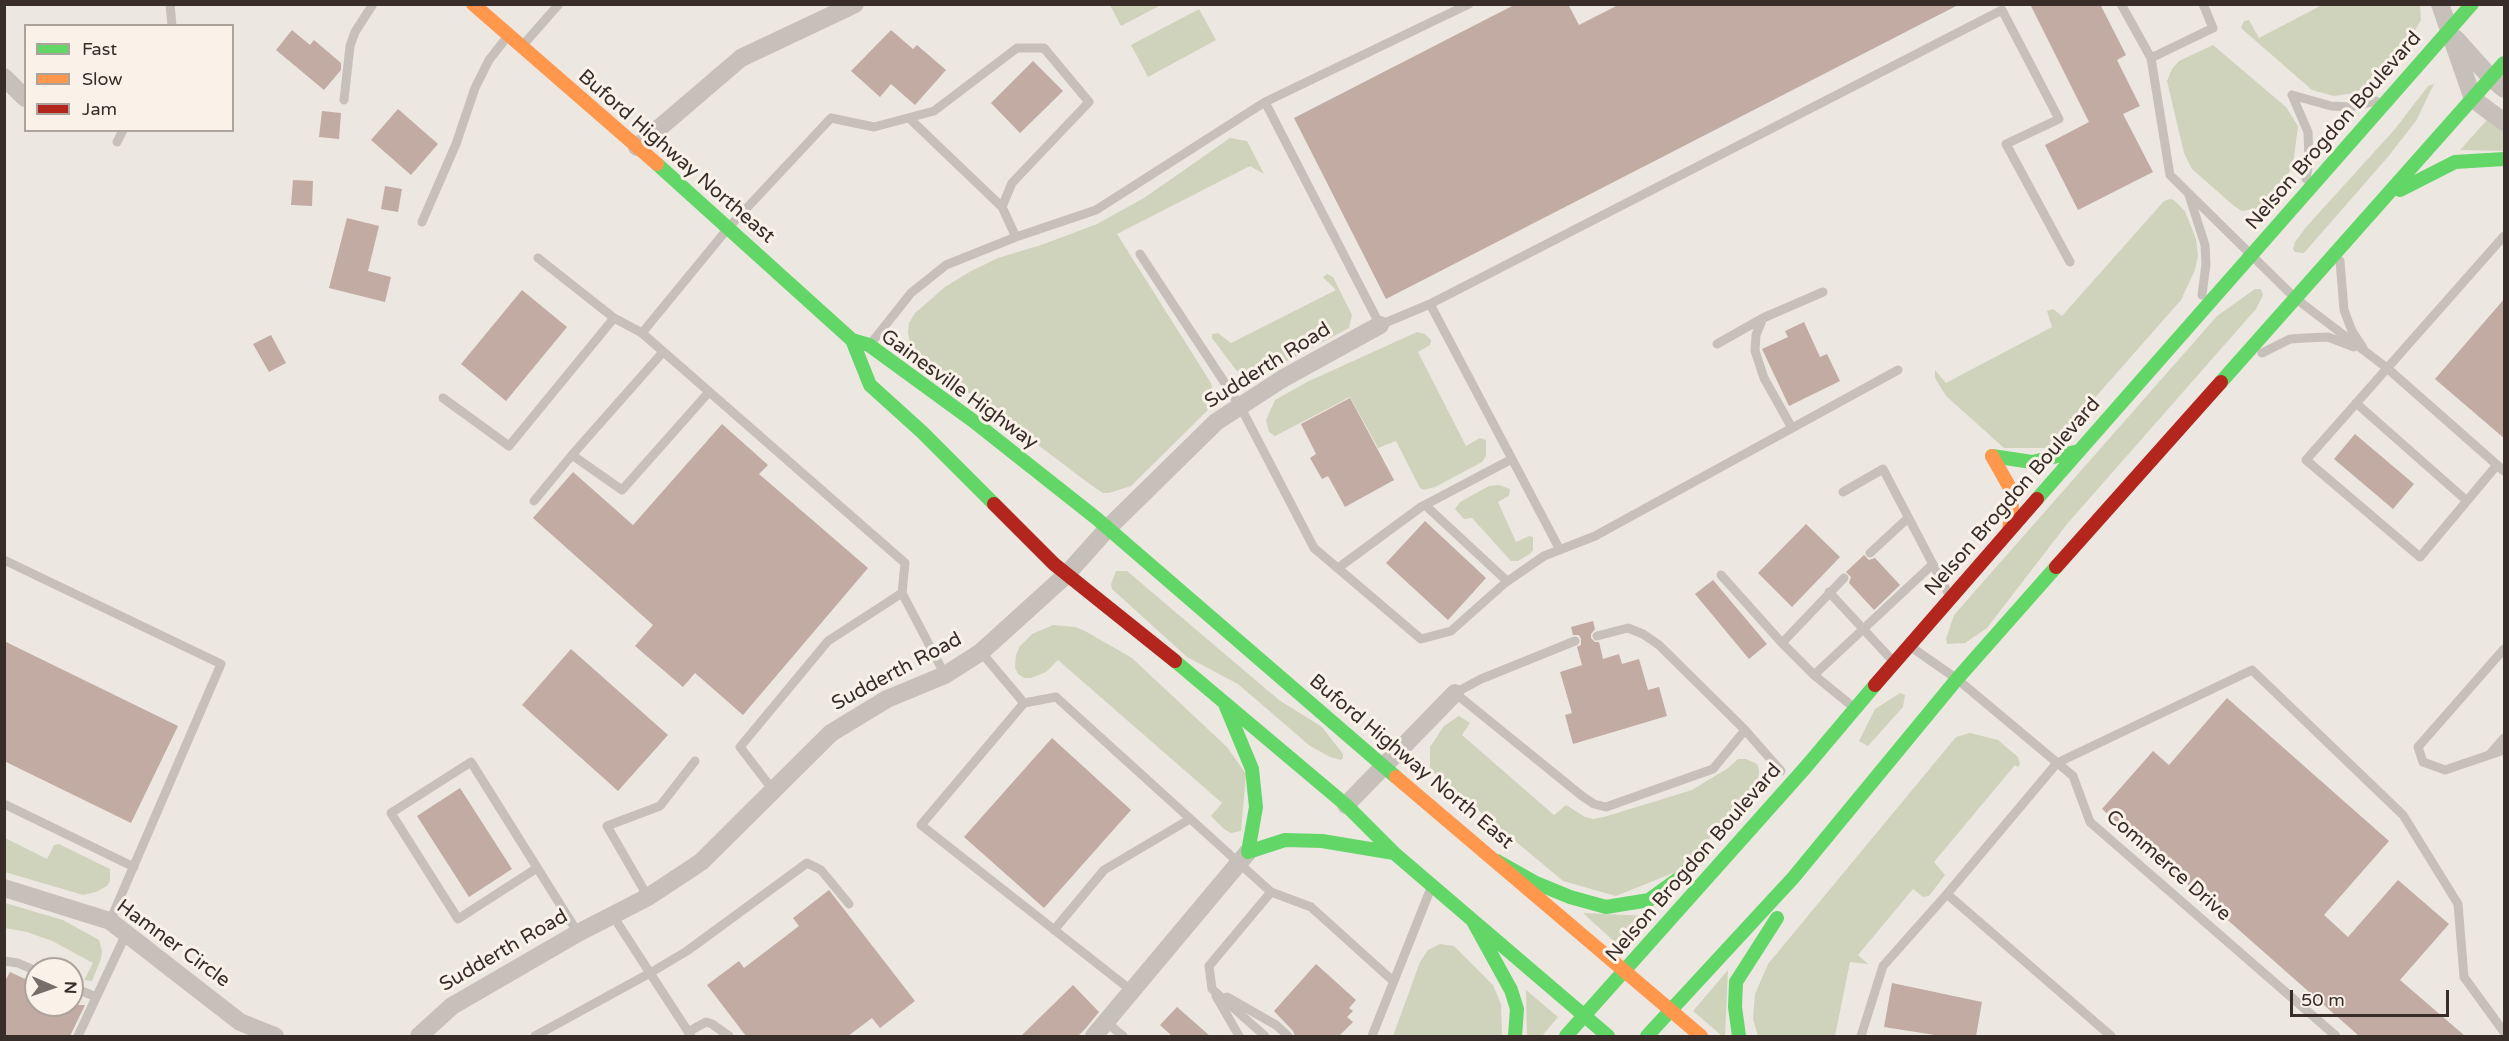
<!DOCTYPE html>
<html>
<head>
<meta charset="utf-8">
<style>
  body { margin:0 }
  #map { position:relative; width:2509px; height:1041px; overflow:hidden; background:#ede7e1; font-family:"Varela Round",sans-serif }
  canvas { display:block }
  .frame { position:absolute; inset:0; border:6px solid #382d28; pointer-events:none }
  .legend { position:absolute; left:24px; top:24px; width:210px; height:108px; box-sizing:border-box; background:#faf2e9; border:2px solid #aca39c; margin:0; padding:8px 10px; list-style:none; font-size:18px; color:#382d28 }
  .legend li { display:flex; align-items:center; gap:12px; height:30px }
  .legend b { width:30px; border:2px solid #aca39c }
  .north { position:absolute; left:24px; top:957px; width:60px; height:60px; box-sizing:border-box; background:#faf2e9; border:2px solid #aca39c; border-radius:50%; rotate:92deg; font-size:16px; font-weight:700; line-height:24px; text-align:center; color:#382d28 }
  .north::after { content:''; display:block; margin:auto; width:21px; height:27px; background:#776e69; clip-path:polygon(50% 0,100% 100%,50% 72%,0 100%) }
  .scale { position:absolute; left:2290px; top:990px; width:159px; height:27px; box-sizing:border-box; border:3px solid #382d28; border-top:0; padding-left:8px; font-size:18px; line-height:21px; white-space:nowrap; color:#382d28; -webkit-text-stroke:4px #faf2e9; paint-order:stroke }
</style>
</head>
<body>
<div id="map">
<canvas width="2509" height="1041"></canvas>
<div class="frame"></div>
<ul class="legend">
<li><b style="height:8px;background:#63d668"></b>Fast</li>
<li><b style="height:8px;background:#ff974d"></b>Slow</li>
<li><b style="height:8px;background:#b3261e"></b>Jam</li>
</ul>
<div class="north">N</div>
<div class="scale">50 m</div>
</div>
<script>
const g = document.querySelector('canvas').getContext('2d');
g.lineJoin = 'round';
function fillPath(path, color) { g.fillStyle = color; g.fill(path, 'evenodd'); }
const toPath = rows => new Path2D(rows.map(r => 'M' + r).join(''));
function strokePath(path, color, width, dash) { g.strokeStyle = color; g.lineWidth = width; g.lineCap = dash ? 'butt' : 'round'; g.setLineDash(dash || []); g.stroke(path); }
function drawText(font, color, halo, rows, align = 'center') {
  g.font = font + ' "Varela Round",sans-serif'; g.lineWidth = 6; g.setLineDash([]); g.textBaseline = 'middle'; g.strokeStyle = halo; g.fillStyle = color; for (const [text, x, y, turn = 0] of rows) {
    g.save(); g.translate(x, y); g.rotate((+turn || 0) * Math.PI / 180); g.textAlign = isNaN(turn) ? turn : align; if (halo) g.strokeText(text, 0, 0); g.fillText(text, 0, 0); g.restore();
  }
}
fillPath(toPath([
  [2324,4,2420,5,2421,20,2408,42,2370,84,2354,93,2334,96,2312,90,2241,28,2244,21,2249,20,2259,38],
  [1110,5,1161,5,1121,26],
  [1199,9,1216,40,1148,77,1131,45],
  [2213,45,2286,107,2298,126,2293,165,2286,178,2261,208,2242,211,2234,206,2192,169,2184,153,2167,81,2172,69,2179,61],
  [2434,84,2416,121,2387,158,2304,253,2295,252,2293,249,2295,242,2307,226,2395,129,2428,86],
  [2487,120,2504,130,2504,151,2460,150],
  [1230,138,1247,141,1264,174,1250,166,1117,234,1211,383,1214,398,1208,410,1131,486,1109,493,1103,493,1091,485,921,357,910,343,908,333,909,323,915,313,945,287,971,271,998,258,1041,245,1097,224,1144,198],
  [2170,199,2174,200,2185,211,2196,239,2198,255,2195,270,2181,300,2055,443,2049,448,2004,448,1946,396,1935,378,1935,370,1946,383,2052,327,2047,311,2053,309,2062,316,2164,201],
  [1327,274,1333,277,1352,315,1349,328,1257,377,1245,376,1236,370,1212,338,1212,334,1218,333,1231,343,1336,290,1323,277],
  [2255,289,2261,289,2263,295,2256,309,2067,524,1987,628,1965,643,1947,644,1946,639,1954,615,2217,316],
  [1417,332,1425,334,1431,340,1430,345,1418,352,1466,446,1480,438,1486,440,1486,456,1482,462,1435,487,1424,490,1420,488,1396,441,1378,448,1350,397,1275,436,1269,432,1266,420,1275,400,1309,381],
  [1499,485,1510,489,1509,496,1498,502,1516,542,1529,536,1533,537,1533,550,1530,554,1518,561,1511,561,1472,518,1464,519,1455,509,1460,502,1489,486],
  [1116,571,1127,571,1279,700,1322,727,1343,754,1343,758,1341,760,1330,757,1310,746,1238,684,1187,657,1112,589,1111,584],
  [1053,625,1075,627,1085,631,1132,658,1227,747,1246,774,1241,831,1231,833,1224,829,1211,816,1222,803,1058,660,1046,672,1031,678,1024,678,1018,674,1015,668,1016,655,1020,646,1032,634],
  [1900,693,1905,695,1903,707,1868,746,1859,741,1875,709],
  [1459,716,1470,723,1462,735,1554,815,1566,805,1585,817,1593,819,1604,817,1692,790,1728,768,1738,759,1746,759,1757,764,1759,770,1758,783,1721,827,1678,871,1616,896,1563,881,1435,774,1430,767,1430,747,1444,726],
  [1970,733,1998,740,2018,757,2020,764,2018,767,2015,765,1934,862,1945,875,1929,896,1923,897,1913,889,1858,955,1868,964,1850,962,1835,1036,1837,1036,1758,1036,1753,1019,1755,994,1768,964,1956,737],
  [5,838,47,859,54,845,59,844,110,869,110,881,107,886,96,892,83,895,5,872],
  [5,903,63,920,99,940,102,951,101,959,92,981,84,980,93,963,52,941,27,932,5,928],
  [1583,913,1649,916,1625,945,1620,947],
  [1440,944,1454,946,1493,985,1501,1004,1502,1036,1393,1036,1420,962,1428,950],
  [1728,970,1725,1036,1722,1036,1693,1011],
  [1526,990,1558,1017,1542,1036,1527,1036]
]), '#cfd3bb');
fillPath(toPath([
  [1516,4,1568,4,1579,25,1620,4,1960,4,1386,299,1294,118],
  [2030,4,2100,4,2126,55,2117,60,2140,106,2123,114,2153,172,2078,210,2045,145,2089,122],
  [292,30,310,45,314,40,341,63,341,70,324,90,276,50],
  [891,30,913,49,917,45,946,70,915,105,891,84,880,97,851,71],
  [1033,61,1063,91,1020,133,991,103],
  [398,109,438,144,411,175,371,140],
  [322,111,341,113,339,139,319,137],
  [293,180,313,181,312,206,291,205],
  [385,186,402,189,398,212,381,209],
  [347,218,379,226,368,271,391,277,385,302,329,288],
  [522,290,567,327,506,401,461,364],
  [2505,298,2505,439,2435,379],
  [1804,322,1820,357,1827,354,1840,381,1789,406,1762,349,1788,337,1785,331],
  [271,335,286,363,269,372,253,344],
  [1350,398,1394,480,1345,507,1328,476,1322,479,1310,458,1316,454,1301,424],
  [722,424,768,465,759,474,868,568,743,715,695,673,683,687,635,646,653,625,533,518,573,472,633,525],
  [2355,434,2414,484,2393,509,2334,459],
  [1425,521,1486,578,1448,620,1386,563],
  [1806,524,1840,557,1792,607,1758,573],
  [1864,555,1869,560,1875,558,1900,585,1874,610,1849,583,1851,577,1846,572],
  [1713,580,1767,644,1749,659,1695,594],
  [1593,621,1595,629,1591,634,1591,638,1595,642,1599,642,1603,659,1619,654,1622,664,1639,659,1648,690,1659,687,1667,716,1573,744,1565,715,1572,713,1560,672,1582,665,1577,647,1581,645,1581,639,1579,635,1573,635,1571,627],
  [4,641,178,726,131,823,4,761],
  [571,649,668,735,618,791,522,705],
  [2227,698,2389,841,2324,915,2348,937,2398,880,2449,924,2400,980,2465,1036,2359,1036,2102,809,2153,751,2169,765],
  [1052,738,1131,810,1044,908,964,837],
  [460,788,512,869,469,897,417,816],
  [829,890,915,1001,880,1028,872,1018,848,1036,746,1036,707,985,739,961,744,968,799,926,793,918],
  [1316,964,1356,1000,1349,1008,1353,1011,1347,1017,1353,1022,1339,1036,1295,1036,1293,1031,1274,1011],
  [10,972,36,984,36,1005,85,1005,70,1036,4,1036,4,983],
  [1892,983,1982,1002,1976,1036,1941,1036,1884,1027],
  [1073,985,1099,1012,1085,1029,1078,1036,1021,1036],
  [1177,1007,1210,1036,1172,1036,1160,1025]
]), '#c1aba3');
strokePath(toPath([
  [170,4,172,26],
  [2121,4,2151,58],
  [2203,4,2213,28,2151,58,2170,175,2295,298,2387,368,2504,471],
  [523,45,559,4],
  [2292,95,2308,132,2309,162,2306,179],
  [2292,95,2331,106,2350,107,2376,101],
  [344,100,350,46,355,32,373,4],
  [1265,102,1469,4],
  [909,118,1002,207],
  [117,142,123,130],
  [2189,195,2205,245,2206,264,2202,295],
  [422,222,456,144,475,88,489,60,507,37],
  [1140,254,1240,406,1314,548,1421,639,1451,631,1505,583,1544,556,1595,536,1898,370],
  [538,258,614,318],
  [2340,261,2344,310,2352,331,2363,348],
  [1430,304,2002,10,2059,119,2006,144,2070,262],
  [1763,318,1756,335,1755,351,1764,378,1792,428],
  [642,333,905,563,902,593,945,675],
  [872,342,911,293,946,265,1016,237,1096,210,1265,102,1380,325,1430,304,1512,459],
  [1717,344,1763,318,1823,292],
  [663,352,572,455,622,490,709,392],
  [2262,353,2290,339,2305,338,2328,337,2354,347],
  [443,398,509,446,614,318,642,333,729,227,831,118,874,127,934,111,1017,48,1044,48,1089,102,1012,183,1002,207,1016,237],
  [2356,403,2467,501],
  [2497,465,2420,557,2306,460,2504,236],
  [1843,492,1883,469,1948,593],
  [534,501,572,455],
  [1425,505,1507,581],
  [1870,553,1908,518],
  [4,560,221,664,110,921],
  [1338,568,1421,507,1512,459,1560,550],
  [1721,575,1782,643,1844,578],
  [1829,592,1891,659],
  [1597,636,1628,628,1643,634,1659,645,1745,730],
  [1575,641,1481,679,1455,693,1582,796,1594,804,1606,807,1713,769,1745,730,1781,771],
  [1782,643,1814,675],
  [1914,649,1957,679,2073,776,2090,822,2336,1036],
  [2504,649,2418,747,2423,762,2445,770,2504,750],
  [981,652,1024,703,1056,697,1271,892,1311,907,1393,981],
  [1024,703,921,825,1132,991],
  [1852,706,1814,675,1933,564],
  [2490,754,2504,738],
  [773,790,740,747,828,641,902,593],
  [4,804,134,867],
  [537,868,458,919,391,813,471,762,578,933],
  [648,897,607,826,660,806,695,761],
  [613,916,650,973,687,951,807,863,821,870,849,904],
  [1054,930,1104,870,1190,819],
  [4,961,18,963,36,971],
  [72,987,96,997],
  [1216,996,1239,1036],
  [1227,997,1276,1025,1288,1036],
  [1106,1022,1123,1036],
  [688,1032,706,1022,712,1024,729,1036],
  [78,1036,126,934],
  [535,1036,650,973,691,1036],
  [1265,1036,1212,989,1209,966,1271,892],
  [1372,1036,1431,888],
  [1861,1036,1883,966,1947,894],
  [2111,1036,1947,894,2057,763,2252,670,2403,815,2458,904,2464,977,2504,1032]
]), '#c7c0ba', 9);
strokePath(toPath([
  [2440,4,2473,99,2504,122],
  [2456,39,2491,78,2504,89],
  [4,77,25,98],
  [637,147,741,58,855,4],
  [1346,805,1455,693],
  [4,888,110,921,240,1022,275,1036],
  [419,1036,452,1006,578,933,648,897,701,862,831,733,887,699,945,675,981,652,1066,575,1108,528,1216,422,1282,379,1380,325],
  [1094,1036,1248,852]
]), '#c7c0ba', 18);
strokePath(toPath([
  [657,164,852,340,870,385,922,432,994,504],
  [2400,190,2455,162,2504,159],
  [852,340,869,345,972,420,1096,518,1396,777],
  [2221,382,2504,63],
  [1992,456,2032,462,2079,451],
  [2037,499,2472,4],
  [1175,661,1346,805,1394,853,1608,1036],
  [1225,704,1252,769,1256,807,1248,852,1285,840,1322,841,1394,853],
  [1497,861,1536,883,1570,897,1606,907,1649,900,1682,876,1704,852],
  [1473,921,1511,990,1517,1009,1515,1036],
  [1566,1036,1805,768,1875,685],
  [1647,1036,1793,878,1957,679,2056,567],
  [1739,1036,1735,1007,1736,982,1777,918]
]), '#63d668', 14);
strokePath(toPath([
  [473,4,657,164],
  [1992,456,2010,488,2012,507,2009,531],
  [1396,777,1701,1036]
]), '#ff974d', 14);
strokePath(toPath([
  [994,504,1054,564,1175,661],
  [2056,567,2221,382],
  [1875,685,2037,499]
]), '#b3261e', 14);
drawText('20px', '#382d28', '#faf2e9', [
  ["Nelson Brogdon Boulevard",2334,131,-49],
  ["Buford Highway Northeast",676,157,41],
  ["Sudderth Road",1268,366,-32],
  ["Gainesville Highway",959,390,36],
  ["Nelson Brogdon Boulevard",2013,497,-49],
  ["Sudderth Road",897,672,-28],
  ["Buford Highway North East",1411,762,40],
  ["Nelson Brogdon Boulevard",1694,863,-49],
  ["Commerce Drive",2168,866,41],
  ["Hamner Circle",173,944,36],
  ["Sudderth Road",504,951,-30]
]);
</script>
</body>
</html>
